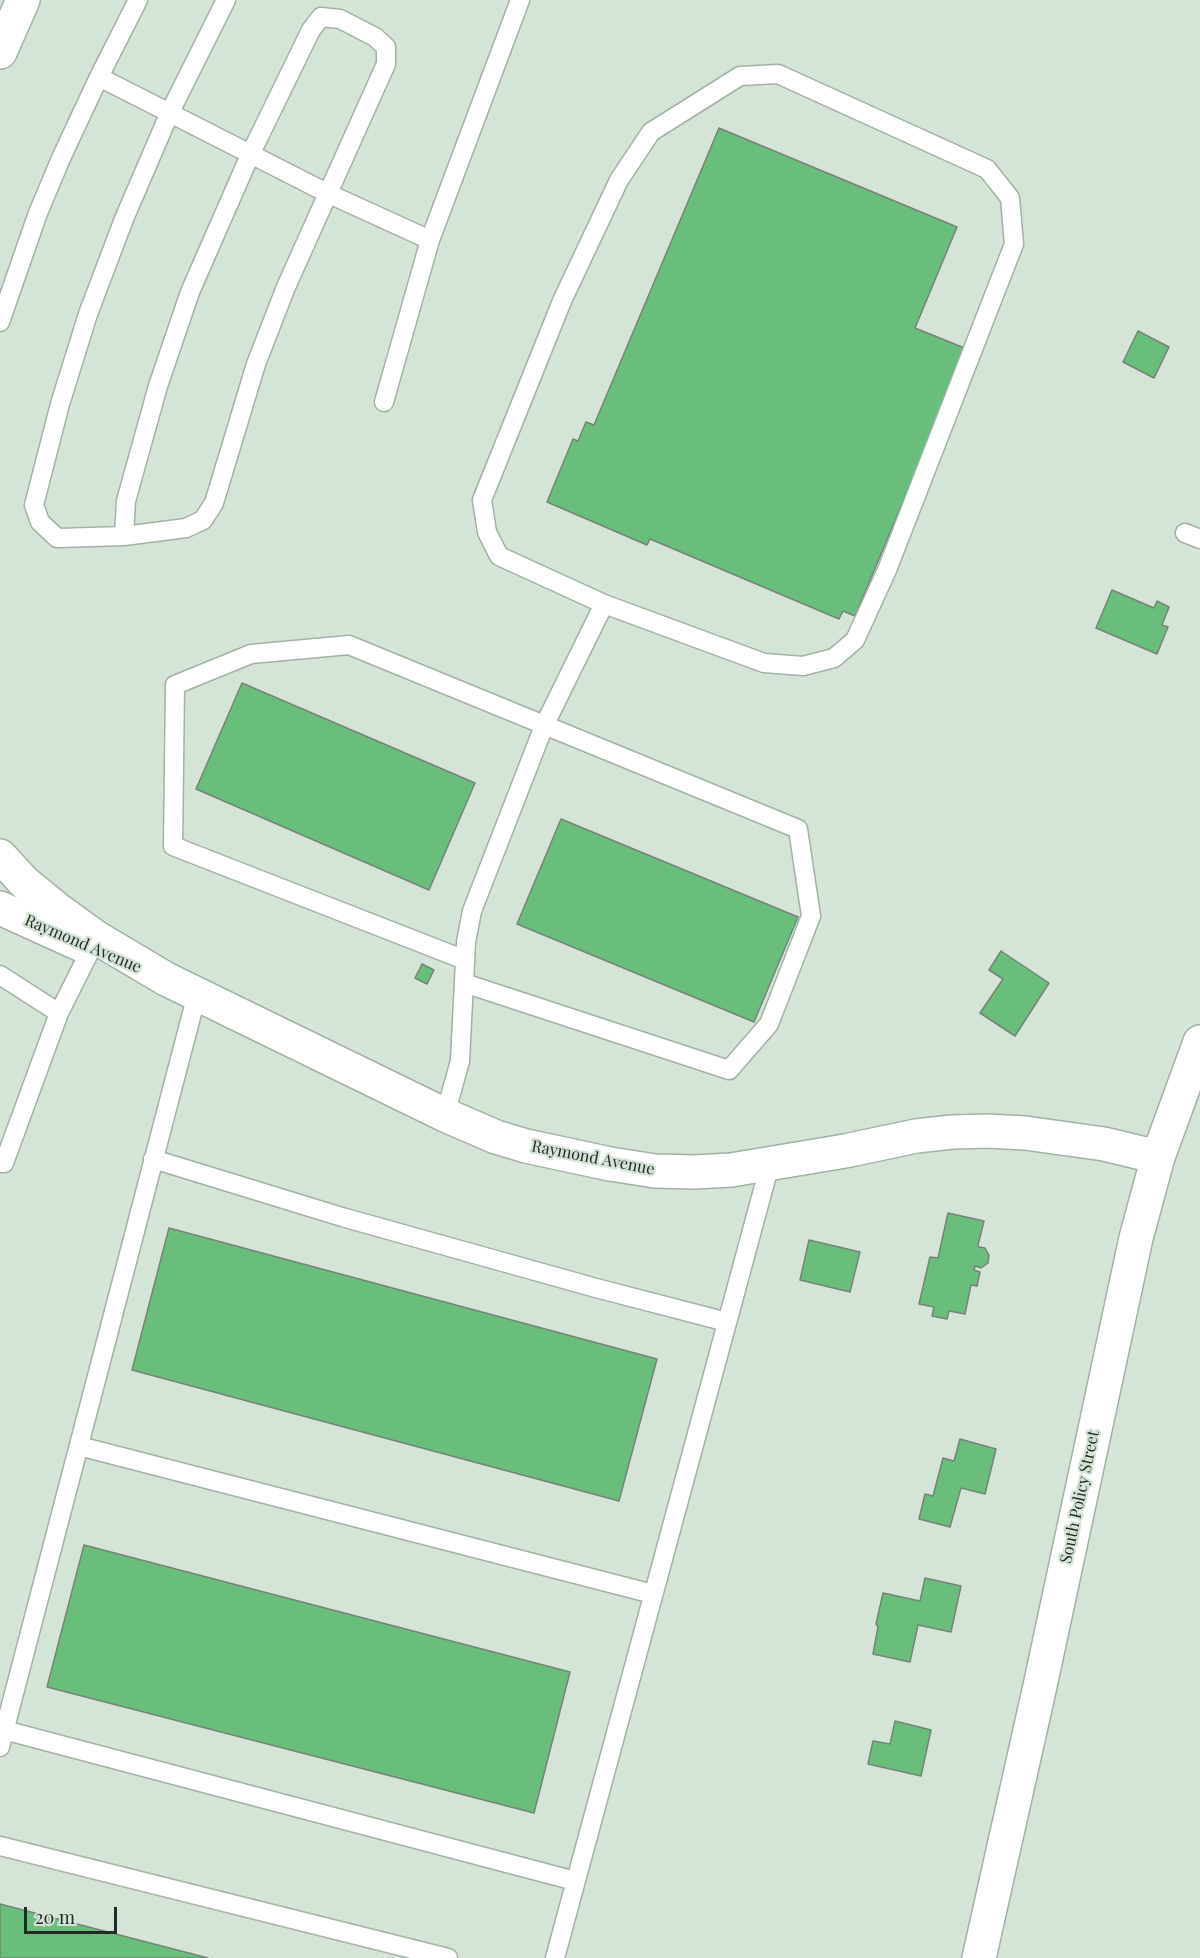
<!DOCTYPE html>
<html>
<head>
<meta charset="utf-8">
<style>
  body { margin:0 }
  #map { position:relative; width:1200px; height:1958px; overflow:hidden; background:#d4e4d6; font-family:"Playfair Display",serif }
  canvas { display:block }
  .scale { position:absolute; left:24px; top:1907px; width:93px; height:27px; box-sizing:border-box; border:3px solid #242a25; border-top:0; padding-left:8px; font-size:18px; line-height:21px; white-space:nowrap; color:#242a25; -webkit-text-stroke:4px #d4e4d6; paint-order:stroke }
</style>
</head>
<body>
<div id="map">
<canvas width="1200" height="1958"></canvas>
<div class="scale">20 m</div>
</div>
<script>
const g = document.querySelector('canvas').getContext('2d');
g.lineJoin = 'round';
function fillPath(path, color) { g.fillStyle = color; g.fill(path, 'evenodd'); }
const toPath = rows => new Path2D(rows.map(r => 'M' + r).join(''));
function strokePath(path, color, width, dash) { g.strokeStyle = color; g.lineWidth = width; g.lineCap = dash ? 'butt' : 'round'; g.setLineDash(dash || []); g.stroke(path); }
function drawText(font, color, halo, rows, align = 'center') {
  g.font = font + ' "Playfair Display",serif'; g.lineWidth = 4.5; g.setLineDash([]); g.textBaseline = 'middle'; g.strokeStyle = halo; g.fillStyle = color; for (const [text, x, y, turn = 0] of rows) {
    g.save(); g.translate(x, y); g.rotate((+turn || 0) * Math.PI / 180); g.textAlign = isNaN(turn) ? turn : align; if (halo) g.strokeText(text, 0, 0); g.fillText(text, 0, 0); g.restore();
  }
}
const building = toPath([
  [719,128,957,227,915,328,967,349,855,616,843,611,839,619,650,539,647,545,547,502,573,439,578,441,586,422,594,425,719,128],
  [1138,331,1169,347,1154,378,1123,362,1138,331],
  [1112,590,1154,608,1157,601,1169,607,1162,625,1168,627,1157,654,1096,628,1112,590],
  [242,683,475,783,429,890,196,789,242,683],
  [561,819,798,917,754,1022,517,924,561,819],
  [1001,951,1049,983,1015,1036,980,1013,1003,979,989,970,1001,951],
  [422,964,434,970,427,984,415,978,422,964],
  [948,1213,984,1221,978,1245,979,1247,985,1248,989,1255,988,1263,981,1268,975,1266,974,1270,980,1272,977,1286,971,1285,965,1314,949,1311,947,1319,932,1316,934,1307,919,1304,930,1257,938,1258,948,1213],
  [169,1228,657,1359,619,1501,132,1370,169,1228],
  [809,1240,860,1252,850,1292,800,1280,809,1240],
  [960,1439,996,1449,985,1494,961,1488,950,1527,919,1519,925,1494,933,1496,943,1458,954,1461,960,1439],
  [84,1545,570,1672,534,1813,47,1687,84,1545],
  [925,1578,961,1586,951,1632,918,1625,910,1662,873,1654,878,1627,876,1624,883,1593,920,1601,925,1578],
  [895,1721,931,1730,921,1776,868,1764,873,1741,890,1744,895,1721],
  [0,1904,208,1958,0,1958,0,1904]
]);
fillPath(building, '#6abe7b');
strokePath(building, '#758477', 1.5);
const lane = toPath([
  [778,74,987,169,1010,198,1014,244,887,570,855,640,834,658,803,666,764,663,604,604,499,556,487,532,482,500,562,301,619,180,651,132,740,76,778,74],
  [99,77,327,193,430,240],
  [0,322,38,213,62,156,99,77,138,0],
  [384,402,430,240,520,0],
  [1185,533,1200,539],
  [124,536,126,501,158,386,190,292,250,155,311,30,321,17,340,19,375,37,386,47,386,64,286,287,256,364,214,503,203,520,186,528,124,536,57,538,40,522,34,505,60,404,88,314,124,219,170,112,226,0],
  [0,975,59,1013],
  [464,983,729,1070,769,1024,811,916,798,829,349,645,251,654,175,685,173,846,465,960],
  [445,1115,460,1061,466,942,472,911,544,726,604,604],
  [153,1159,342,1217,596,1288,727,1322],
  [0,1163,4,1163,59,1013,91,949],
  [79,1446,653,1594],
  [4,1730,575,1881],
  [0,1747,197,994],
  [0,1846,448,1958],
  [555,1958,770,1164]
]);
const street = toPath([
  [0,856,24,882,57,909,97,938,166,979,445,1115,496,1137,526,1146,610,1164,655,1171,694,1172,731,1170,845,1151,916,1136,952,1132,988,1131,1025,1133,1104,1144,1158,1157],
  [0,908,84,946]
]);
const secondary = toPath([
  [979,1958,1040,1686,1136,1238,1158,1157,1200,1042]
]);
const highway = toPath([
  [0,52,23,0]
]);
strokePath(lane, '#a2b2a4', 21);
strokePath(street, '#a2b2a4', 36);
strokePath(secondary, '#a2b2a4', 36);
strokePath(highway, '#a2b2a4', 36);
strokePath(lane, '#fff', 18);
strokePath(street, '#fff', 33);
strokePath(secondary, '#fff', 33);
strokePath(highway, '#fff', 33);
drawText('16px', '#242a25', '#d4e4d6', [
  ["Raymond Avenue",83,944,23],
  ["Raymond Avenue",593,1158,11],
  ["South Policy Street",1080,1497,-78]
]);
</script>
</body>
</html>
